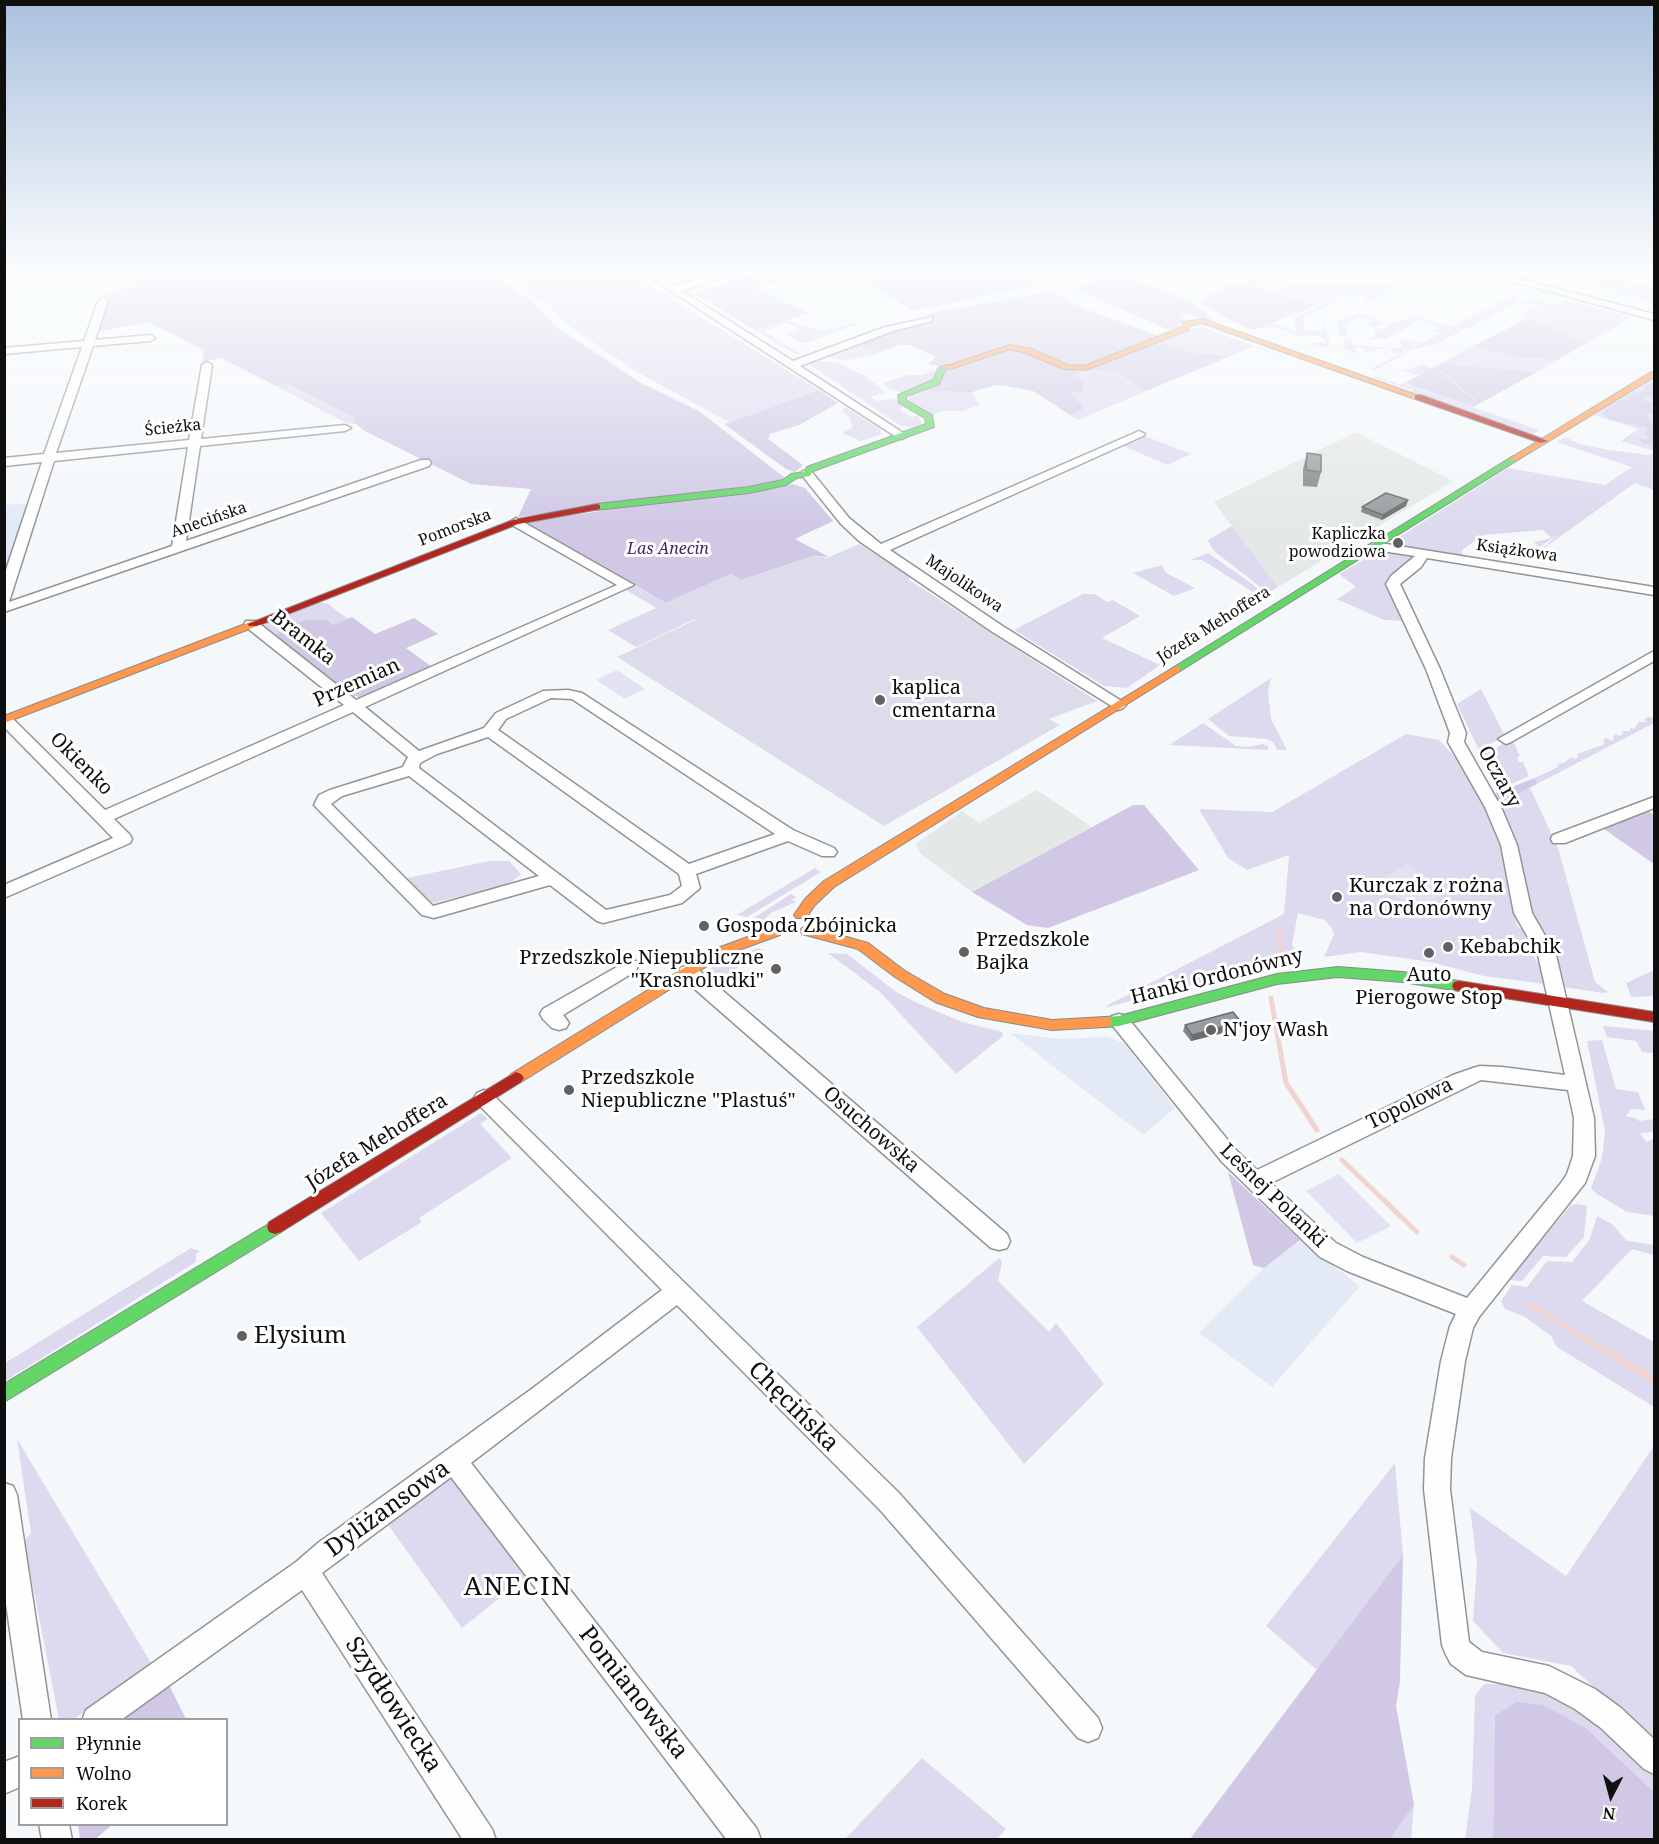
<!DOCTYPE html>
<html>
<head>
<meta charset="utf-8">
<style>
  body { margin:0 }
  #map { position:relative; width:1659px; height:1844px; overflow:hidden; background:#f5f8fb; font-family:"Noto Serif",serif }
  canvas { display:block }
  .frame { position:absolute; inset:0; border:6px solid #0f0f0f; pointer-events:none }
  .legend { position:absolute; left:18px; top:1718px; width:210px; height:108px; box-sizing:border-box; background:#fff; border:2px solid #9f9f9f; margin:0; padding:8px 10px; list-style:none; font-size:18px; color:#0f0f0f }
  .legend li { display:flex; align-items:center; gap:12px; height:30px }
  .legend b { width:30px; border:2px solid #9f9f9f }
  .north { position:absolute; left:1581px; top:1766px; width:60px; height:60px; -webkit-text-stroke:4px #fff; paint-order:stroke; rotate:186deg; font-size:16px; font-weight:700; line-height:24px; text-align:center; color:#0f0f0f }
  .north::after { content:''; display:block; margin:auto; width:21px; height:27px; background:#0f0f0f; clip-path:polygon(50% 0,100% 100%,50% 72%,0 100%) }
</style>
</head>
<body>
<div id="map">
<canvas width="1659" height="1844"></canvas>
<div class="frame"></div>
<ul class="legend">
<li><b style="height:8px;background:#63d668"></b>Płynnie</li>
<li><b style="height:8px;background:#ff974d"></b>Wolno</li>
<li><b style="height:8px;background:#b3261e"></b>Korek</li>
</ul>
<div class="north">N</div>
</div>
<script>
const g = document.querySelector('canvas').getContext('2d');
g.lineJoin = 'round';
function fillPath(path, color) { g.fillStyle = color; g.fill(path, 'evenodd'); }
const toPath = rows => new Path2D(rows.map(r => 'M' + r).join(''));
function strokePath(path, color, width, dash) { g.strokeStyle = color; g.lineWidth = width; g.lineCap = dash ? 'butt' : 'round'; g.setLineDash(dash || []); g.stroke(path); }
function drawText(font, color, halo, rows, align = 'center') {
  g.font = font + ' "Noto Serif",serif'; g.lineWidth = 6; g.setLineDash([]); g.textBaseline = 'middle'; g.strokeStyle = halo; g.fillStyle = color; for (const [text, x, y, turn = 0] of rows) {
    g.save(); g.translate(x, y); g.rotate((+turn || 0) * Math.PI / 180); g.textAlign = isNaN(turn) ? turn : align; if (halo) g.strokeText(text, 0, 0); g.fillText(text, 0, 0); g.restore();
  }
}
fillPath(toPath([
  [1356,432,1453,481,1278,587,1214,502],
  [1037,790,1092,827,972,892,921,854,916,844,962,811,979,823]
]), '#e4e8e6');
fillPath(toPath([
  [29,503,5,575,5,505],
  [1010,1033,1061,1039,1107,1037,1124,1043,1175,1108,1143,1135],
  [1300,1240,1360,1286,1272,1387,1199,1333,1264,1268]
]), '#e3eaf6');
fillPath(toPath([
  [500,271,627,271,819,390,729,422,637,372,569,326,552,308],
  [659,271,717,271,683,282],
  [1556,271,1619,278,1654,287,1654,302,1542,274,1549,275],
  [1412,272,1499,296,1451,284,1449,288,1442,287,1432,281,1408,280,1408,282,1403,282,1404,285,1391,284,1393,292,1383,292,1386,295,1365,305,1363,305,1367,302,1362,300,1368,296,1351,295,1301,319,1304,322,1304,330,1323,331,1322,325,1325,326,1330,345,1326,348,1311,343,1327,343,1321,336,1299,336,1271,326,1258,329,1272,323,1302,333,1295,329,1294,317,1343,296,1342,295,1315,306,1262,288,1231,285,1248,280,1385,285],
  [1516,294,1521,295,1515,302,1522,303,1530,296,1553,305,1565,300,1632,317,1587,343,1563,332,1476,346,1512,357,1557,360,1537,372,1441,365,1419,376,1401,370,1411,369,1422,364,1430,367,1428,368,1432,368,1551,305,1528,316,1525,315,1527,311,1523,310,1529,307,1539,308,1539,305,1514,303,1487,319,1473,324,1475,325,1471,327,1459,331,1461,332,1444,339,1446,340,1442,342,1411,350,1374,371,1369,370],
  [1360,314,1386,322,1374,328,1364,326,1373,321,1358,317,1345,324,1348,337,1339,336,1337,322],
  [1416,316,1451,327,1438,333,1432,331,1438,328,1434,327,1436,325,1420,320,1387,338,1366,340,1376,335,1374,330,1377,328,1382,330,1388,324],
  [787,320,818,330,832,329,853,323,857,324,808,343,801,343,787,334,800,329,787,323,764,331,798,353,813,354,795,354,755,330],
  [914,323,857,345,880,352,875,355,848,360,821,357],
  [1201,327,1204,328,1296,361,1253,347,1230,356,1191,352,1157,341,1189,329],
  [1343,338,1351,339,1353,345,1398,348,1402,345,1399,342,1406,339,1419,343,1414,345,1407,343,1413,346,1397,354,1389,351,1393,349,1387,347,1364,353,1363,347,1356,347,1355,353,1349,354,1353,351,1343,348,1345,346],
  [815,360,838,363,866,376,885,392,871,397,876,401,896,399,904,406,900,410,911,417,918,415,922,424,912,427,901,426,806,362],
  [1089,369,1117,373,1146,391,1078,420,1070,415,1083,410,1082,404,1071,395,1075,374],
  [932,370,936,371,935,379,901,392,889,389,883,383,907,375,924,375],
  [1374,376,1400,385,1403,383,1539,430,1532,435,1410,392,1413,389,1407,389,1372,377],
  [1654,378,1654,451,1621,441,1638,429,1594,415],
  [284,383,356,417,356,424,346,423,276,386],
  [918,391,972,392,979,405,963,411,943,411,932,415,909,400,909,395],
  [846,407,881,430,880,435,858,442,859,440,842,433,853,427,849,417,842,410],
  [1145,436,1191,454,1168,465,1123,446],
  [1565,437,1580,444,1609,450,1649,455,1654,452,1654,490,1635,483,1537,553,1559,534,1531,553,1512,548,1518,544,1522,549,1539,547,1534,542,1551,538,1543,530,1483,535,1462,550,1462,556,1399,547,1401,543,1398,542,1393,545,1393,541,1508,468,1605,485,1632,467,1556,442],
  [1232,526,1278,587,1268,593,1213,550,1208,540],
  [1380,552,1416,557,1386,581,1403,621,1384,620,1337,599,1356,587,1339,574,1370,556],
  [1208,553,1251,583,1264,595,1261,597,1202,560,1190,560],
  [1162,565,1166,573,1195,588,1174,596,1133,573],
  [635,586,695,619,636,647,608,630,656,608,626,590],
  [1083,594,1094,594,1108,602,1113,600,1140,616,1102,638,1160,665,1127,688,1104,686,1014,630],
  [320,602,328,604,348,619,333,625,328,620,305,620,272,635,263,628,266,623],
  [1271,678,1268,692,1271,719,1287,750,1277,750,1273,742,1267,739,1229,736,1208,719],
  [1481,689,1505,736,1479,750,1457,704],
  [1649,717,1654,718,1654,723,1537,784,1535,778,1558,767,1557,764,1564,763,1571,757,1575,759,1578,757,1577,754,1605,744,1603,740,1607,738,1611,741,1614,739,1613,736,1616,734,1620,736,1623,733,1621,731,1630,731,1630,727,1634,729,1639,722,1646,722,1645,719],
  [1203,723,1236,746,1248,747,1263,744,1268,746,1268,750,1169,745],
  [1406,734,1439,740,1470,773,1489,808,1503,853,1517,926,1522,929,1534,957,1552,985,1484,976,1431,962,1361,952,1324,957,1334,934,1331,927,1325,920,1298,913,1292,945,1301,960,1281,962,1254,969,1251,965,1243,967,1246,971,1107,1007,1106,1006,1284,914,1289,855,1247,870,1228,858,1199,809,1272,812],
  [1508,741,1514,743,1520,756,1517,757,1519,762,1523,762,1529,776,1500,789,1485,754],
  [1530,788,1558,848,1595,982,1608,992,1603,993,1563,987,1560,983,1559,964,1554,949,1529,917,1496,805],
  [490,861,509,861,521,874,509,884,433,903,402,879],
  [815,868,821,872,747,917,737,915],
  [791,894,796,897,792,900,796,902,771,913,755,929,751,922,752,919],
  [759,948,764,951,718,980,717,988,700,975,724,960],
  [828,953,847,954,895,991,915,1002,962,1022,1002,1032,1003,1036,956,1074,880,992],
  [1654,970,1654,996,1631,997,1626,983],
  [1605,1026,1654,1031,1654,1053,1642,1052,1636,1041,1607,1037,1603,1027],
  [1602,1040,1616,1089,1638,1092,1645,1110,1631,1109,1626,1116,1636,1118,1639,1121,1654,1119,1654,1132,1640,1133,1646,1142,1654,1139,1654,1216,1627,1212,1597,1194,1591,1188,1602,1158,1605,1131,1587,1041],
  [481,1113,488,1119,480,1124,512,1158,419,1218,422,1222,359,1261,321,1213],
  [1579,1204,1587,1206,1584,1237,1566,1257,1543,1256,1522,1281,1508,1280,1571,1205],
  [1597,1216,1612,1224,1627,1241,1654,1245,1654,1255,1632,1249,1582,1301,1654,1342,1654,1407,1557,1347,1551,1336,1525,1317,1505,1309,1501,1301,1512,1285,1527,1287,1547,1261,1572,1262,1590,1239],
  [191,1248,200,1251,196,1254,196,1262,5,1381,5,1363],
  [999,1258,1002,1262,998,1281,1049,1332,1056,1323,1104,1384,1024,1464,917,1327],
  [17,1439,154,1668,73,1719,59,1719,24,1541,31,1533],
  [1654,1446,1654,1743,1571,1666,1503,1653,1473,1621,1477,1565,1470,1508,1566,1576],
  [1395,1463,1403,1555,1317,1670,1266,1626],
  [448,1475,527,1576,462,1628,386,1522],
  [1484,1684,1509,1684,1553,1696,1610,1731,1654,1774,1654,1792,1586,1728,1495,1716,1493,1839,1465,1840,1472,1788,1475,1696],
  [922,1758,1006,1829,997,1839,845,1839],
  [1414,1805,1411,1839,1390,1839]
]), '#ddd9ef');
fillPath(toPath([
  [58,271,491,271,497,278,529,299,559,329,641,383,699,411,785,478,781,482,518,517,531,489,471,484,363,430,356,424,355,417,285,383,276,386,221,358,202,362,204,350,148,322,96,332,109,293,138,284,113,274,93,280,88,277],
  [763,271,810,271,764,286,760,284,753,287,809,313,755,330,694,293],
  [844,271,1011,271,1044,284,912,311,876,287],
  [1033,271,1116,271,1124,274,1094,273,1086,277,1063,282],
  [1105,278,1140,281,1195,304,1212,318,1206,320,1189,313,1180,317,1187,321,1177,325,1182,327,1172,331,1073,289],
  [1231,285,1262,288,1315,306,1253,330,1226,318,1200,301],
  [1052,291,1083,308,1159,336,1081,368,1019,347,937,366,928,364,936,357,910,345,899,345,880,352,856,345,930,320,925,316,932,313],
  [1527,319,1563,332,1587,343,1557,360,1512,357,1475,346],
  [1157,341,1191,352,1230,356,1146,391,1117,373,1089,369],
  [1011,349,1080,372,1075,375,1085,381,1082,392,1073,392,1071,395,1082,404,1083,410,1070,415,1033,391,1006,386,996,385,972,392,918,391,944,370],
  [1441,364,1537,372,1473,407,1405,383],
  [1654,383,1654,399,1644,396,1643,400,1654,403,1654,413,1647,414,1654,426,1654,444,1645,445,1638,439,1650,439,1645,434,1648,430,1645,427,1608,419,1602,412,1621,400,1629,399,1630,394,1645,390,1643,386],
  [819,390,838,403,799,425,770,434,768,439,803,465,795,472,786,469,724,424],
  [792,484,805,488,833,521,795,539,829,557,813,556,741,580,731,574,666,603,524,522],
  [352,617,375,634,414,618,438,634,406,648,432,667,362,698,352,695,272,635,305,620,328,620,333,625],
  [1535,778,1537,784,1496,805,1494,800,1496,793],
  [1133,805,1144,805,1199,870,1048,928,1027,925,972,892],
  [1648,811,1654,815,1654,864,1604,829],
  [1228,1172,1300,1240,1264,1268,1253,1265],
  [1403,1555,1400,1681,1396,1706,1414,1805,1390,1839,1190,1839],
  [168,1683,186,1719,117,1720],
  [1516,1702,1543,1705,1586,1728,1654,1792,1654,1839,1493,1839,1495,1716],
  [78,1825,78,1824,112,1825,94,1840,80,1839]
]), '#d0c8e5');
fillPath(toPath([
  [859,544,910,576,909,580,1097,701,1049,719,1060,725,884,826,617,657,695,620,666,603,731,574,741,580,813,556,827,558]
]), '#dcdceb');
fillPath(toPath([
  [617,670,645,689,625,699,596,680],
  [1408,864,1449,891,1415,909,1375,882],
  [1339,1174,1391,1226,1357,1243,1306,1191]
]), '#e3e2f3');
strokePath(toPath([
  [1262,285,1299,288,1330,297],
  [1439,370,1475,400]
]), '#f1d4d0', 2);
strokePath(toPath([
  [1279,929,1281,956]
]), '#f1d4d0', 4.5);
strokePath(toPath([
  [1271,998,1286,1083,1317,1130],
  [1342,1160,1417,1232],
  [1452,1257,1464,1265],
  [1529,1304,1631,1367]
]), '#f1d4d0', 5);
strokePath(toPath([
  [1629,1365,1654,1380]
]), '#f1d4d0', 7);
const street = toPath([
  [640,271,651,271,676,286,724,271,739,271,682,291,793,361,885,327,932,317,932,321,893,331,800,366,908,436,902,439,898,438,640,271],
  [1474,271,1490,271,1654,314,1654,320,1474,271],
  [103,298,108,301,95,340,150,335,155,338,150,341,93,346,56,453,189,440,202,365,207,362,212,365,201,439,345,425,351,428,345,431,200,446,186,541,421,460,429,460,431,463,429,466,4,612,4,603,7,602,4,603,4,576,42,462,4,466,4,458,44,454,82,347,4,354,4,348,84,341,98,301,103,298],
  [188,447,172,546,9,602,54,461,188,447],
  [1139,431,1145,434,1143,436,890,550,1001,625,1123,702,1126,705,1123,708,1118,710,991,631,859,541,841,524,801,474,803,471,811,471,849,518,881,544,1139,431],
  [516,518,634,585,365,707,419,751,484,728,496,713,543,691,568,690,582,693,793,830,834,848,837,852,834,856,822,856,788,841,696,874,700,888,682,903,603,923,597,921,550,885,434,918,422,915,314,805,319,795,330,790,403,767,408,757,353,712,114,819,130,835,132,839,130,843,4,898,4,885,113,838,4,727,4,716,11,717,105,810,344,705,246,627,244,624,246,621,256,621,356,700,617,585,512,525,510,522,516,518],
  [551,698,572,699,775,834,689,864,498,730,506,719,551,698],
  [488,737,679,874,682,886,670,895,606,910,419,768,420,763,437,754,488,737],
  [409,776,539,876,433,906,331,804,342,796,409,776],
  [1374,542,1654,587,1654,595,1427,558,1421,567,1400,584,1440,669,1466,733,1464,742,1501,807,1517,845,1532,913,1556,955,1594,1118,1595,1156,1585,1183,1479,1317,1473,1328,1465,1361,1451,1458,1450,1489,1469,1642,1482,1652,1549,1666,1595,1689,1621,1708,1654,1739,1654,1774,1644,1769,1601,1728,1575,1709,1545,1693,1466,1675,1451,1664,1446,1655,1442,1645,1424,1489,1425,1458,1441,1361,1450,1326,1456,1314,1347,1271,1320,1257,1222,1162,1109,1021,1112,1016,1119,1014,1126,1016,1236,1150,1257,1170,1453,1075,1473,1068,1480,1066,1502,1067,1565,1075,1538,955,1514,913,1501,845,1485,807,1448,742,1450,733,1426,669,1386,584,1391,576,1415,556,1369,549,1368,546,1374,542],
  [1481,1080,1568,1090,1574,1118,1573,1156,1567,1174,1561,1183,1467,1298,1363,1257,1336,1243,1271,1183,1481,1080],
  [1654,651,1654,661,1511,742,1506,744,1498,739,1654,651],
  [1654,797,1654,808,1565,843,1553,843,1551,839,1553,835,1654,797],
  [629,960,636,961,638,966,636,971,563,1015,569,1023,566,1028,559,1030,552,1028,543,1019,540,1014,543,1009,629,960],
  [688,966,695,967,1007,1234,1010,1241,1007,1248,999,1250,991,1248,681,977,679,972,681,967,688,966],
  [484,1090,491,1093,899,1493,1098,1718,1102,1728,1098,1738,1088,1742,1078,1738,881,1511,677,1305,471,1463,757,1829,761,1840,727,1840,451,1477,322,1573,492,1829,496,1840,463,1840,302,1590,121,1720,82,1720,86,1710,296,1562,318,1543,533,1388,662,1290,477,1103,474,1098,477,1093,484,1090],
  [4,1483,13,1486,17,1495,51,1720,23,1720,4,1590,4,1483],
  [20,1756,20,1787,4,1794,4,1762,20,1756],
  [39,1824,69,1824,72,1840,42,1840,39,1824]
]);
const fast = toPath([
  [947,365,951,367,945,370,939,384,906,396,906,400,932,415,934,427,813,471,810,476,797,478,786,485,749,493,597,510,592,507,597,504,749,487,783,480,791,474,804,472,807,467,926,424,925,418,899,403,898,395,933,380,939,367,947,365],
  [1513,456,1516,457,1516,461,1180,671,1176,672,1171,669,1513,456],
  [1338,967,1403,972,1459,981,1466,986,1459,991,1403,982,1338,977,1277,984,1119,1026,1105,1027,1100,1026,1098,1022,1100,1018,1105,1017,1119,1016,1277,974,1338,967],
  [275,1220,281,1222,283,1227,281,1232,4,1402,4,1384,275,1220]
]);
const slow = toPath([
  [1203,319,1422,397,1415,399,1202,323,1189,326,1188,330,1086,370,1064,369,1026,353,1010,349,950,369,943,367,1010,345,1031,349,1068,365,1085,366,1182,327,1183,322,1203,319],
  [1651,372,1654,372,1654,377,1516,461,1509,459,1651,372],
  [253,621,257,622,257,626,4,723,4,716,253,621],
  [1176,666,1180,667,1180,671,834,887,815,905,806,918,796,918,794,915,805,899,824,881,1176,666],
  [807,926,868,943,905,971,945,994,984,1008,1052,1020,1105,1017,1110,1018,1112,1022,1110,1026,1105,1027,1052,1030,978,1017,935,1002,895,977,858,949,802,934,800,931,802,928,807,926],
  [775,927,780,929,782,932,780,935,725,955,521,1082,511,1082,508,1078,511,1074,715,949,775,927]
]);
const jam = toPath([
  [1415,395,1421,395,1548,441,1541,443,1415,399,1415,395],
  [597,504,600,505,600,509,518,524,257,626,249,626,248,624,513,520,597,504],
  [1459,981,1654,1012,1654,1022,1454,990,1452,986,1454,982,1459,981],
  [516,1072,521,1074,524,1078,521,1082,281,1232,275,1234,269,1232,267,1227,269,1222,516,1072]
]);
strokePath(street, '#939495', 3);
strokePath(fast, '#898b8c', 2);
strokePath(slow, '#898b8c', 2);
strokePath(jam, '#898b8c', 2);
fillPath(street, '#fefefe');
fillPath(fast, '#63d668');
fillPath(slow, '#ff974d');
fillPath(jam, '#b3261e');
fillPath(toPath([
  [1307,453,1321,472,1317,487,1303,486,1303,469],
  [1408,500,1406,506,1382,520,1361,512,1362,507],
  [1241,1022,1239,1029,1191,1041,1183,1031,1185,1025]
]), '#848789');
fillPath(toPath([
  [1408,500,1406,506,1382,520,1383,515],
  [1241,1022,1239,1029,1191,1041,1192,1035]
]), '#6c6e6f');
const building = toPath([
  [1307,453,1321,455,1321,472,1306,470,1307,453],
  [1386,493,1408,500,1383,515,1362,507,1386,493],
  [1233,1012,1241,1022,1192,1035,1185,1025,1233,1012]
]);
fillPath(building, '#9a9d9f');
strokePath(building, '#6c6e6f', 1.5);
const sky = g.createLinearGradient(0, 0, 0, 529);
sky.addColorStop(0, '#abc1de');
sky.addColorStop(0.51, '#fafcfd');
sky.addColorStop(1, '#fafcfd00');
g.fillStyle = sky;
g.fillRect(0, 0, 1659, 529);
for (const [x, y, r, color] of [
  [1398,543,6,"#606162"],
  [880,700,6,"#606162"],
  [1337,897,6,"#606162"],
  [704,926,6,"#606162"],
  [1448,947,6,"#606162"],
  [964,952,6,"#606162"],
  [1429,953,6,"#606162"],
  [776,969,6,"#606162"],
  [1211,1030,6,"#606162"],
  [569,1090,6,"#606162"],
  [242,1336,6,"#606162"]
]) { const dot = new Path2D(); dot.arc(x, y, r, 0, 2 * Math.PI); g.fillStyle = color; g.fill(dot); strokePath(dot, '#fff', 2); }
drawText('16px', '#0f0f0f', '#fff', [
  ["Ścieżka",173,428,-6],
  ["Anecińska",209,520,-19],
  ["Pomorska",455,528,-21],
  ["Książkowa",1517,551,8],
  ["Majolikowa",964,584,34],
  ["Józefa Mehoffera",1214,625,-32]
]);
drawText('16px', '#0f0f0f', '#fff', [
  ["Kapliczka",1386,534],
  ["powodziowa",1386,552]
], 'right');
drawText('italic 16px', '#47275f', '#fff', [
  ["Las Anecin",668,549]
]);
drawText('20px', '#0f0f0f', '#fff', [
  ["Bramka",303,638,38],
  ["Przemian",357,683,-24],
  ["Okienko",81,764,45],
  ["Oczary",1499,777,61],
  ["Hanki Ordonówny",1217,977,-14],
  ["Topolowa",1410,1104,-26],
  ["Osuchowska",871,1130,41],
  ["Józefa Mehoffera",377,1142,-32],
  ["Leśnej Polanki",1273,1196,44]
]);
drawText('20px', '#0f0f0f', '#fff', [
  ["kaplica",892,688],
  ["cmentarna",892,711],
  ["Kurczak z rożna",1349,886],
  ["na Ordonówny",1349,909],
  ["Gospoda Zbójnicka",716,926],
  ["Przedszkole",976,940],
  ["Bajka",976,963],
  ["Kebabchik",1460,947],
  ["Przedszkole Niepubliczne",764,958,"right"],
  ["\"Krasnoludki\"",764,981,"right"],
  ["Auto",1429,975,"center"],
  ["Pierogowe Stop",1429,998,"center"],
  ["N'joy Wash",1223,1030],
  ["Przedszkole",581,1078],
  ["Niepubliczne \"Plastuś\"",581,1101]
], 'left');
drawText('24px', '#0f0f0f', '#fff', [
  ["Elysium",254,1336]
], 'left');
drawText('24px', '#0f0f0f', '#fff', [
  ["Chęcińska",793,1407,45],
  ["Dyliżansowa",388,1509,-36],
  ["Pomianowska",633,1693,52],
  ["Szydłowiecka",393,1705,57]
]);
g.letterSpacing = '1.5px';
drawText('26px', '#0f0f0f', '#fff', [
  ["ANECIN",518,1588]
]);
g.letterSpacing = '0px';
</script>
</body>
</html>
